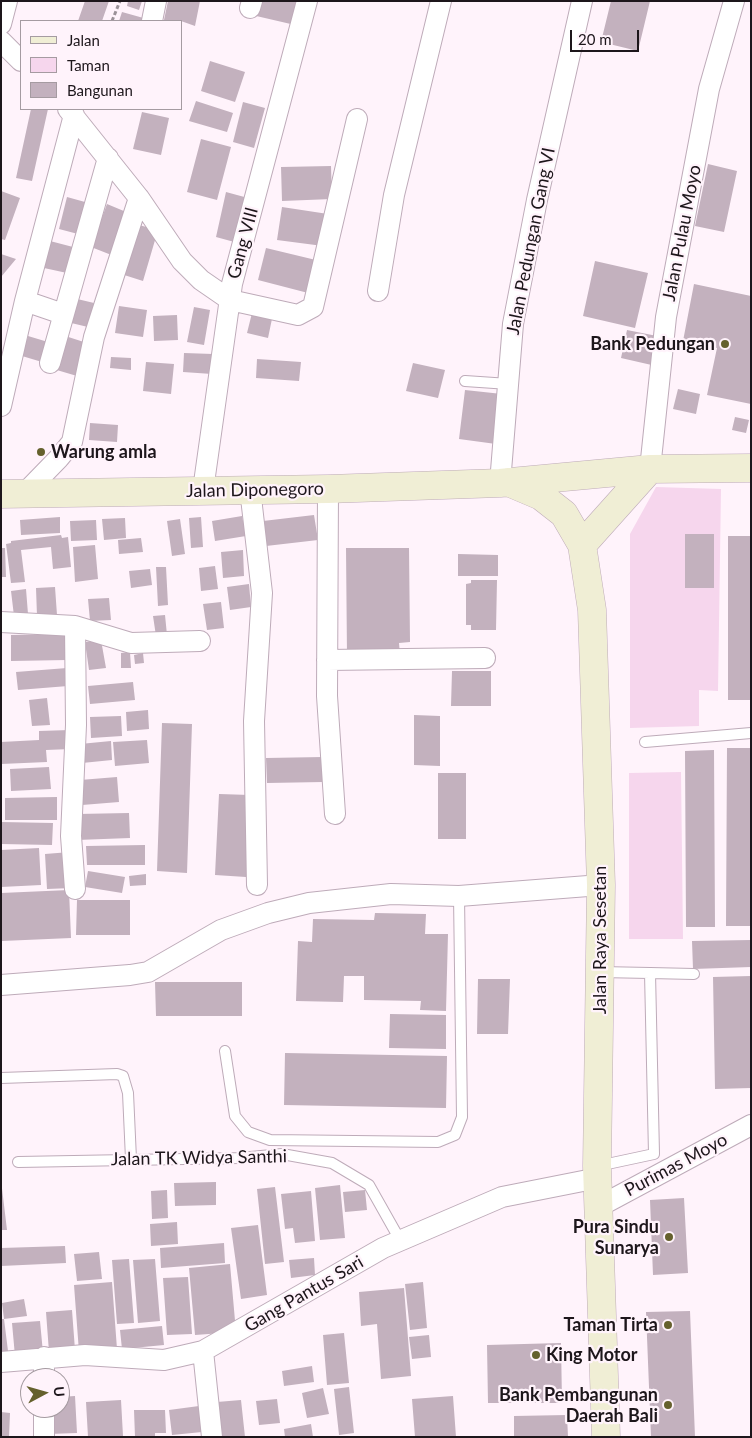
<!DOCTYPE html>
<html>
<head>
<meta charset="utf-8">
<style>
  body { margin:0 }
  #map { position:relative; width:752px; height:1438px; overflow:hidden; background:#fff3fb; font-family:Lato,sans-serif }
  canvas { display:block }
  .frame { position:absolute; inset:0; border:2px solid #1d161b; pointer-events:none }
  .legend { position:absolute; left:20px; top:20px; width:162px; height:90px; box-sizing:border-box; background:#fff3fb; border:1px solid #a59ba1; margin:0; padding:6px 9px; list-style:none; font-size:15px; color:#1d161b }
  .legend li { display:flex; align-items:center; gap:10px; height:25px }
  .legend b { width:25px; border:1px solid #a59ba1 }
  .north { position:absolute; left:20px; top:1368px; width:50px; height:50px; box-sizing:border-box; background:#fff3fb; border:1px solid #a59ba1; border-radius:50%; rotate:84deg; font-size:14px; font-weight:700; line-height:20px; text-align:center; color:#1d161b }
  .north::after { content:''; display:block; margin:auto; width:18px; height:22px; background:#65612d; clip-path:polygon(50% 0,100% 100%,50% 72%,0 100%) }
  .scale { position:absolute; left:570px; top:30px; width:69px; height:22px; box-sizing:border-box; border:2px solid #1d161b; border-top:0; padding-left:6px; font-size:15px; line-height:18px; white-space:nowrap; color:#1d161b; -webkit-text-stroke:4px #fff3fb; paint-order:stroke }
</style>
</head>
<body>
<div id="map">
<canvas width="752" height="1438"></canvas>
<div class="frame"></div>
<ul class="legend">
<li><b style="height:6px;background:#f0eed5"></b>Jalan</li>
<li><b style="height:14px;background:#f6d6ed"></b>Taman</li>
<li><b style="height:14px;background:#c3b1be"></b>Bangunan</li>
</ul>
<div class="north">U</div>
<div class="scale">20 m</div>
</div>
<script>
const g = document.querySelector('canvas').getContext('2d');
g.lineJoin = 'round';
function fillPath(path, color) { g.fillStyle = color; g.fill(path, 'evenodd'); }
const toPath = rows => new Path2D(rows.map(r => 'M' + r).join(''));
function strokePath(path, color, width, dash) { g.strokeStyle = color; g.lineWidth = width; g.lineCap = dash ? 'butt' : 'round'; g.setLineDash(dash || []); g.stroke(path); }
function drawText(font, color, halo, rows, align = 'center') {
  g.font = font + ' Lato,sans-serif'; g.lineWidth = 4.5; g.setLineDash([]); g.textBaseline = 'middle'; g.strokeStyle = halo; g.fillStyle = color; for (const [text, x, y, turn = 0] of rows) {
    g.save(); g.translate(x, y); g.rotate((+turn || 0) * Math.PI / 180); g.textAlign = isNaN(turn) ? turn : align; if (halo) g.strokeText(text, 0, 0); g.fillText(text, 0, 0); g.restore();
  }
}
fillPath(toPath([
  [656,487,721,489,718,691,699,690,699,726,630,728,630,534],
  [681,772,683,939,629,939,629,773]
]), '#f6d6ed');
fillPath(toPath([
  [85,1,109,1,102,21,78,21],
  [128,1,142,1,139,10,127,6],
  [168,1,200,1,195,26,181,21,164,20],
  [255,1,301,1,295,25,252,15],
  [611,1,650,1,638,51,601,42],
  [122,12,147,19,147,21,119,21],
  [210,61,245,72,235,102,201,91],
  [196,101,233,113,227,132,189,121],
  [243,102,265,108,254,148,233,142],
  [31,109,48,109,32,181,16,178],
  [142,112,169,118,161,155,133,149],
  [201,139,231,147,217,200,187,192],
  [708,164,737,171,724,232,695,226],
  [331,166,332,199,282,201,281,167],
  [1,191,20,198,5,240,1,239],
  [226,192,248,198,238,243,216,237],
  [67,197,85,202,78,234,59,229],
  [107,204,131,214,114,256,91,247],
  [282,207,328,214,323,246,277,240],
  [135,224,158,230,143,281,121,274],
  [50,241,73,247,67,273,44,268],
  [266,248,320,261,312,294,258,280],
  [1,254,16,259,1,277],
  [595,261,648,273,635,328,583,316],
  [694,284,751,296,751,404,707,395,717,348,683,341],
  [73,298,94,303,88,327,67,322],
  [119,306,147,310,143,337,115,333],
  [194,307,210,310,204,345,187,342],
  [253,309,273,314,268,338,247,333],
  [177,315,178,340,154,341,153,316],
  [627,330,662,337,656,366,621,358],
  [59,334,87,343,77,376,50,368],
  [28,336,48,342,42,362,22,356],
  [184,353,213,354,212,374,183,372],
  [111,357,131,358,131,370,110,368],
  [257,359,301,362,299,381,256,378],
  [146,362,174,364,171,394,143,391],
  [413,363,445,370,438,398,406,391],
  [678,389,700,394,696,414,673,409],
  [465,390,502,394,496,444,459,439],
  [735,417,749,420,746,433,732,430],
  [90,423,118,425,117,442,89,440],
  [314,515,318,540,266,546,263,521],
  [242,516,246,536,215,541,212,521],
  [60,517,60,533,21,535,20,520],
  [201,517,203,547,191,548,189,518],
  [125,518,126,538,104,540,102,519],
  [180,519,185,554,172,556,167,521],
  [96,520,97,540,71,541,70,521],
  [685,534,714,534,714,588,685,588],
  [61,535,62,538,68,537,71,567,53,569,51,547,21,550,25,582,11,583,6,544,11,543,11,541],
  [728,536,751,536,751,700,728,700],
  [141,538,143,552,119,554,118,540],
  [95,545,98,579,75,582,73,547],
  [1,548,5,548,6,577,1,577],
  [346,548,409,548,410,642,399,643,400,655,347,656],
  [243,550,244,576,223,578,221,552],
  [458,554,498,555,498,576,458,576],
  [215,566,218,589,201,591,199,568],
  [156,567,166,567,168,605,158,606],
  [150,569,152,585,131,588,129,571],
  [471,580,497,580,496,630,471,630,471,625,466,625,466,584,471,583],
  [249,584,251,607,230,610,227,587],
  [55,587,57,615,37,616,36,588],
  [26,589,28,614,14,616,11,591],
  [109,598,111,620,90,621,88,599],
  [221,602,224,628,207,630,203,604],
  [165,615,167,635,156,636,153,616],
  [66,634,67,660,11,661,11,635],
  [101,640,106,668,89,670,85,642],
  [130,652,131,668,121,668,121,653],
  [143,653,144,663,135,664,134,655],
  [67,668,68,686,18,690,16,672],
  [452,671,491,671,491,706,451,706],
  [133,682,135,700,90,704,88,686],
  [47,698,50,725,32,726,29,700],
  [148,710,149,729,127,731,126,712],
  [414,715,440,716,440,766,414,765],
  [121,716,122,736,91,738,90,717],
  [162,723,192,724,187,873,157,871],
  [70,730,71,749,46,750,47,762,1,764,1,742,39,740,39,731],
  [147,740,149,763,115,766,113,742],
  [111,741,112,760,82,763,80,744],
  [727,748,751,748,751,926,726,926],
  [714,750,715,927,686,927,685,751],
  [323,757,323,782,267,783,266,758],
  [49,767,51,789,11,791,10,769],
  [438,773,466,773,466,839,438,839],
  [117,777,119,802,82,805,80,780],
  [219,794,250,795,246,877,215,875],
  [57,797,57,820,5,820,5,798],
  [129,813,130,838,77,840,77,814],
  [1,822,53,823,52,845,1,844],
  [145,845,145,865,87,865,86,846],
  [39,848,41,885,1,887,1,850],
  [70,852,72,888,47,889,45,854],
  [88,871,125,877,122,893,85,887],
  [146,874,146,885,130,886,129,876],
  [69,890,71,938,2,941,1,893],
  [77,900,130,900,130,935,76,935],
  [375,913,426,914,425,934,448,934,446,1011,420,1010,421,1001,364,1000,364,976,344,976,343,1002,296,1001,298,941,312,942,313,919,374,920],
  [751,940,751,967,693,969,692,941],
  [751,976,751,1088,715,1089,713,977],
  [478,979,510,979,508,1034,477,1034],
  [155,982,242,982,242,1016,156,1016],
  [390,1014,446,1015,446,1049,389,1048],
  [285,1053,447,1056,446,1108,284,1105],
  [1,1180,7,1230,1,1230],
  [216,1182,216,1205,175,1206,174,1183],
  [340,1185,345,1238,320,1240,315,1188],
  [275,1187,284,1262,265,1264,257,1189],
  [167,1190,168,1218,152,1219,151,1191],
  [365,1190,367,1210,345,1212,343,1192],
  [311,1191,315,1241,295,1243,293,1228,285,1229,281,1194],
  [684,1198,688,1273,653,1275,650,1200],
  [177,1222,178,1244,151,1246,150,1224],
  [258,1225,267,1295,241,1299,231,1228],
  [224,1243,225,1263,161,1268,160,1248],
  [65,1246,66,1263,1,1266,1,1248],
  [99,1252,102,1279,77,1281,74,1254],
  [314,1258,315,1275,291,1278,289,1260],
  [129,1259,134,1323,117,1324,112,1260],
  [155,1259,160,1321,138,1323,133,1260],
  [230,1264,236,1332,195,1335,189,1268],
  [188,1277,192,1334,167,1335,163,1278],
  [112,1282,117,1349,79,1352,74,1285],
  [423,1282,427,1328,410,1330,405,1284],
  [404,1288,411,1376,381,1379,377,1324,361,1326,359,1292],
  [24,1299,27,1316,4,1319,9,1359,1,1359,1,1319,4,1319,2,1303],
  [72,1310,75,1350,49,1352,46,1312],
  [690,1311,695,1437,651,1437,646,1312],
  [40,1321,43,1353,15,1356,12,1323],
  [162,1326,164,1345,122,1349,120,1330],
  [344,1333,349,1383,327,1385,323,1335],
  [429,1335,431,1357,412,1359,409,1337],
  [561,1343,562,1403,488,1403,487,1345],
  [312,1366,314,1382,284,1386,282,1371],
  [349,1387,354,1433,339,1435,334,1389],
  [323,1388,329,1414,307,1418,302,1393],
  [75,1396,77,1433,49,1434,48,1408,60,1408,60,1397],
  [453,1396,456,1437,415,1437,412,1399],
  [277,1399,280,1423,259,1425,256,1401],
  [121,1400,123,1436,88,1437,86,1402],
  [241,1400,245,1437,221,1437,217,1402],
  [199,1406,202,1432,172,1435,169,1410],
  [134,1410,165,1410,166,1433,155,1433,155,1437,135,1437],
  [1,1412,10,1413,9,1437,1,1437],
  [567,1415,568,1437,514,1437,514,1416],
  [311,1424,313,1437,285,1437,284,1429]
]), '#c3b1be');
const lane = toPath([
  [465,381,509,384],
  [645,742,751,733],
  [650,973,694,974],
  [225,1051,235,1116,248,1132,270,1140,438,1142,455,1135,462,1117,459,896],
  [1,1078,117,1074,123,1076,128,1093,131,1159],
  [18,1162,240,1158,282,1154,332,1163,369,1185,400,1240],
  [598,1166,654,1154,650,973,600,972]
]);
const street = toPath([
  [250,8,252,1],
  [152,21,156,1],
  [1,24,7,1],
  [1,41,21,61],
  [68,109,139,198,182,261,201,280,230,300,298,315,313,307,357,119],
  [378,291,394,195,441,1],
  [25,301,74,115],
  [50,363,108,158],
  [1,406,25,301,63,314],
  [650,469,666,317,709,89,734,1],
  [500,483,513,324,537,200,582,1],
  [250,489,262,593,254,721,257,885],
  [328,489,327,696,335,814],
  [203,490,232,284,307,1],
  [24,494,59,458,72,442,94,337,139,198],
  [1,622,75,626,131,643,200,641],
  [327,660,485,658],
  [75,889,71,836,76,725,75,626],
  [1,985,130,975,148,972,221,930,268,913,309,903,391,894,459,896,601,885],
  [600,1206,751,1125],
  [203,1351,212,1437],
  [1,1362,85,1355,164,1360,203,1351,383,1248,502,1197,598,1178],
  [44,1378,44,1357],
  [44,1437,44,1408]
]);
const secondary = toPath([
  [508,482,541,496,564,514,582,545,592,610,601,885,597,1166,606,1437],
  [1,494,328,489,500,483,650,469,751,468],
  [582,545,650,469]
]);
strokePath(lane, '#beabb9', 12);
strokePath(street, '#beabb9', 22);
strokePath(secondary, '#beabb9', 29);
strokePath(toPath([
  [112,21,120,1]
]), '#9b9198', 3, [4, 2.5]);
strokePath(lane, '#fff', 10);
strokePath(street, '#fff', 20);
strokePath(secondary, '#f0eed5', 28);
for (const [x, y, r, color] of [
  [725,344,5,"#65612d"],
  [41,452,5,"#65612d"],
  [669,1237,5,"#65612d"],
  [668,1325,5,"#65612d"],
  [536,1355,5,"#65612d"],
  [668,1405,5,"#65612d"]
]) { const dot = new Path2D(); dot.arc(x, y, r, 0, 2 * Math.PI); g.fillStyle = color; g.fill(dot); strokePath(dot, '#fff3fb', 2); }
drawText('18px', '#1d161b', '#fff3fb', [
  ["Jalan Pulau Moyo",682,233,-79],
  ["Jalan Pedungan Gang VI",531,241,-79],
  ["Gang VIII",243,243,-75],
  ["Jalan Diponegoro",255,490,-1],
  ["Jalan Raya Sesetan",600,940,-90],
  ["Jalan TK Widya Santhi",199,1158,-1],
  ["Purimas Moyo",676,1165,-28],
  ["Gang Pantus Sari",304,1294,-30]
]);
drawText('bold 18px', '#1d161b', '#fff3fb', [
  ["Bank Pedungan",715,344],
  ["Warung amla",51,452,"left"],
  ["Pura Sindu",659,1227],
  ["Sunarya",659,1248],
  ["Taman Tirta",658,1325],
  ["King Motor",546,1355,"left"],
  ["Bank Pembangunan",658,1395],
  ["Daerah Bali",658,1416]
], 'right');
</script>
</body>
</html>
